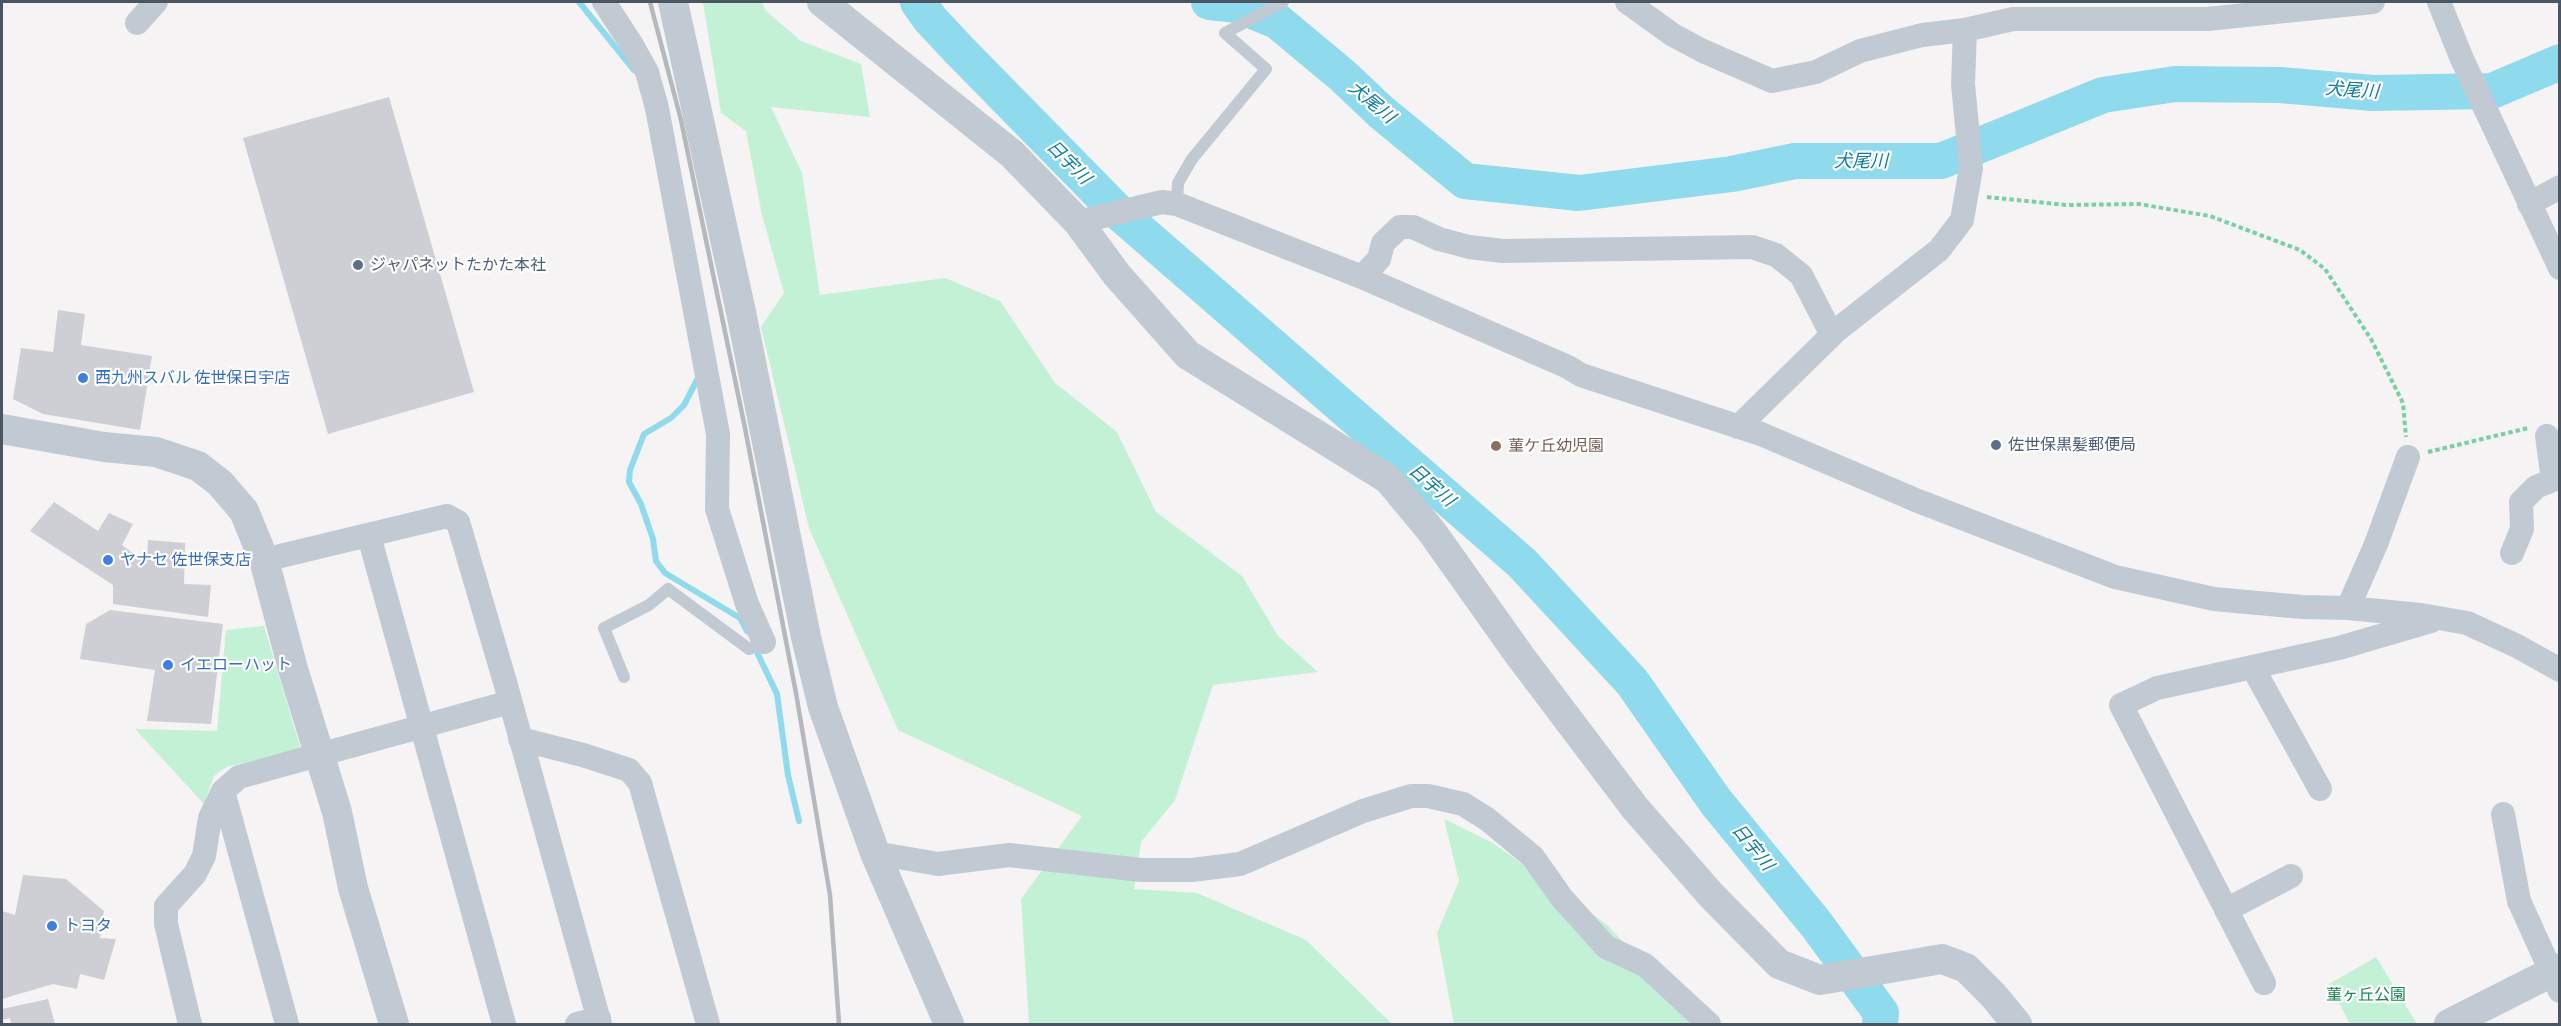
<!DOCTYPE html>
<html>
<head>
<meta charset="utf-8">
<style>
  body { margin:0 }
  #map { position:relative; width:2561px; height:1026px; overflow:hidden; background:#f5f3f3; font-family:Barlow,sans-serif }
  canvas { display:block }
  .frame { position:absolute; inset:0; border:3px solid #4a5661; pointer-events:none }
</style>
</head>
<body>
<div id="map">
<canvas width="2561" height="1026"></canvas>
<div class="frame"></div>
</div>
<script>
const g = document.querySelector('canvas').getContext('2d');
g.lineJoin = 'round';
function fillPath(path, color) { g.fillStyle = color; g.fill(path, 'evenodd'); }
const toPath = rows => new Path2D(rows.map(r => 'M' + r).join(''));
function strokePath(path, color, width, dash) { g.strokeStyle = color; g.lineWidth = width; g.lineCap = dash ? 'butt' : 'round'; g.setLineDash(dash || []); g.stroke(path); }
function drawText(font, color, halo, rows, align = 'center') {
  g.font = font + ' Barlow,"Noto Sans JP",sans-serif'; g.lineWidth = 4.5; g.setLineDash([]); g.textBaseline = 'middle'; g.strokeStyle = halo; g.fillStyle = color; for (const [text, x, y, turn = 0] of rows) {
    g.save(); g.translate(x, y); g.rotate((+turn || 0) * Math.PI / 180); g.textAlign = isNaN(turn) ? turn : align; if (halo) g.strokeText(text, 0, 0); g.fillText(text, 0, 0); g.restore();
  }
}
fillPath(toPath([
  [703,2,762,2,766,11,801,41,861,64,870,117,771,107,802,173,820,295,945,278,1000,301,1055,383,1117,432,1156,512,1242,576,1278,636,1318,672,1213,685,1175,800,1141,842,1134,889,1197,893,1306,940,1392,1024,1029,1024,1021,899,1082,816,898,730,809,528,761,327,784,293,762,215,746,131,721,113],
  [264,626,301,750,226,767,214,776,204,804,135,729,217,731,226,630],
  [1444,819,1493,843,1606,924,1702,1024,1454,1024,1437,933,1459,881],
  [2376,957,2417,1024,2350,1024,2329,984]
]), '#c3f1d5');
strokePath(toPath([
  [579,2,634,70],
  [699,376,684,405,671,418,644,434,630,470,629,482,641,504,653,539,656,561,665,573,740,618,747,631],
  [754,646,777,694,788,775,799,821]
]), '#90daee', 6);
strokePath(toPath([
  [918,2,930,19,959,50,1117,211,1522,563,1632,682,1716,802,1816,924,1881,1013,1880,1024],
  [1209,2,1238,5,1277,21,1343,76,1381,112,1465,181,1579,193,1732,174,1795,161,1941,161,2103,95,2175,84,2280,85,2373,93,2492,91,2560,62]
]), '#90daee', 36);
fillPath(toPath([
  [389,97,474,392,328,434,243,138],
  [58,310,85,314,81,345,152,356,140,430,43,414,13,399,21,348,53,352],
  [54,502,98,531,109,513,133,524,122,545,143,561,147,559,148,540,185,543,184,584,211,585,208,617,113,604,113,585,30,531],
  [110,610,223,624,211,724,147,721,155,670,80,659,86,624],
  [23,875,66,879,104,911,100,938,116,939,104,980,80,974,77,989,53,984,2,999,2,911,15,915],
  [48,999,55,1024,11,1024,10,1018,2,1020,2,1009]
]), '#cdcfd5');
strokePath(toPath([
  [1987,197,2066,205,2139,204,2210,216,2300,250,2325,269,2371,339,2403,403,2406,437],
  [2428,452,2528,428]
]), '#7ad0a6', 4, [4.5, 3]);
strokePath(toPath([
  [1177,204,1178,183,1192,159,1266,69,1225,33,1283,2],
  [624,677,604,628,649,605,668,589,749,649,764,642]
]), '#c1cad2', 12);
strokePath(toPath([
  [604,2,632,45,647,72,657,108,718,434,717,509,747,604,764,642],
  [1627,2,1673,35,1703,51,1772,81,1816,72,1860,51,1922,35,1965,30,2013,19,2207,19,2373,2],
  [2439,2,2462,59,2560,268],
  [137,23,156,2],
  [2529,204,2560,187],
  [1078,222,1162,202,1177,204,1362,277,1568,367,1581,375,1761,434,1918,501,2115,577,2214,599,2302,607,2348,608,2421,615,2467,623,2517,646,2560,670],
  [1362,277,1379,259,1383,243,1400,227,1413,227,1439,239,1469,247,1503,251,1752,247,1776,255,1801,275,1832,335],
  [1738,427,1837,330,1939,250,1962,220,1971,168,1963,84,1965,30],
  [369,536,504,1024],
  [2512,553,2522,529,2521,502,2536,487,2553,480,2547,436],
  [264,560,447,516,458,522,505,682,600,1024],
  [2348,608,2376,544,2408,457],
  [2253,668,2320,789],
  [520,739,583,755,629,770,640,783,708,1024],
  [223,791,287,1024],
  [2503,814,2519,901,2560,991],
  [875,853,938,864,1009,855,1141,870,1192,870,1240,864,1363,811,1411,796,1428,796,1463,804,1487,819,1533,857,1561,897,1606,947,1645,965,1709,1024],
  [2226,910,2291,876],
  [2264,983,2121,705,2157,688,2339,648,2431,621],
  [190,1024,166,924,166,906,195,874,204,856,210,818,223,791,239,777,510,702],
  [577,1024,599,1018]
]), '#c1cad2', 24);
strokePath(toPath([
  [673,2,741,312,806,637,823,707,875,853,949,1024],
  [822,2,1012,154,1078,222,1117,275,1188,355,1388,479,1432,532,1520,656,1635,808,1711,895,1779,964,1820,980,1942,959,1966,968,1993,995,2017,1024],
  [2,429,104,447,156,452,198,466,220,483,244,511,264,560,293,669,337,812,353,888,394,1024],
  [2449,1024,2560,968]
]), '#c1cad2', 30);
strokePath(toPath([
  [650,2,681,120,744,423,796,693,830,895,839,1024]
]), '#b5b8bd', 4.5);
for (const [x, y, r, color] of [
  [358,265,6,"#5c6f8a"],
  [83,378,6,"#3f7fe0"],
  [1996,445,6,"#5c6f8a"],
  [1496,446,6,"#8d6e63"],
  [108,560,6,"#3f7fe0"],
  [168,665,6,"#3f7fe0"],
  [52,926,6,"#3f7fe0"]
]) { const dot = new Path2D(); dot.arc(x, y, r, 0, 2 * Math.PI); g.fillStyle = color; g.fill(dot); strokePath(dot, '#fff', 2); }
drawText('16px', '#4e5e75', '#fff', [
  ["ジャパネットたかた本社",370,265],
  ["佐世保黒髪郵便局",2008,445]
], 'left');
drawText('16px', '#366cbe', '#fff', [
  ["西九州スバル 佐世保日宇店",95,378],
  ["ヤナセ 佐世保支店",120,560],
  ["イエローハット",180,665],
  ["トヨタ",64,926]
], 'left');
drawText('16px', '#785e54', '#fff', [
  ["菫ケ丘幼児園",1508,446]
], 'left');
drawText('16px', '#17864f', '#fff', [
  ["菫ヶ丘公園",2366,995]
]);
drawText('italic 18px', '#0c7c9b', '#fff', [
  ["犬尾川",2352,90,4],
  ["犬尾川",1372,102,40],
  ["犬尾川",1861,161],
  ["日宇川",1069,162,45],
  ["日宇川",1432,485,41],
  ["日宇川",1753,847,51]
]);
</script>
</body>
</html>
